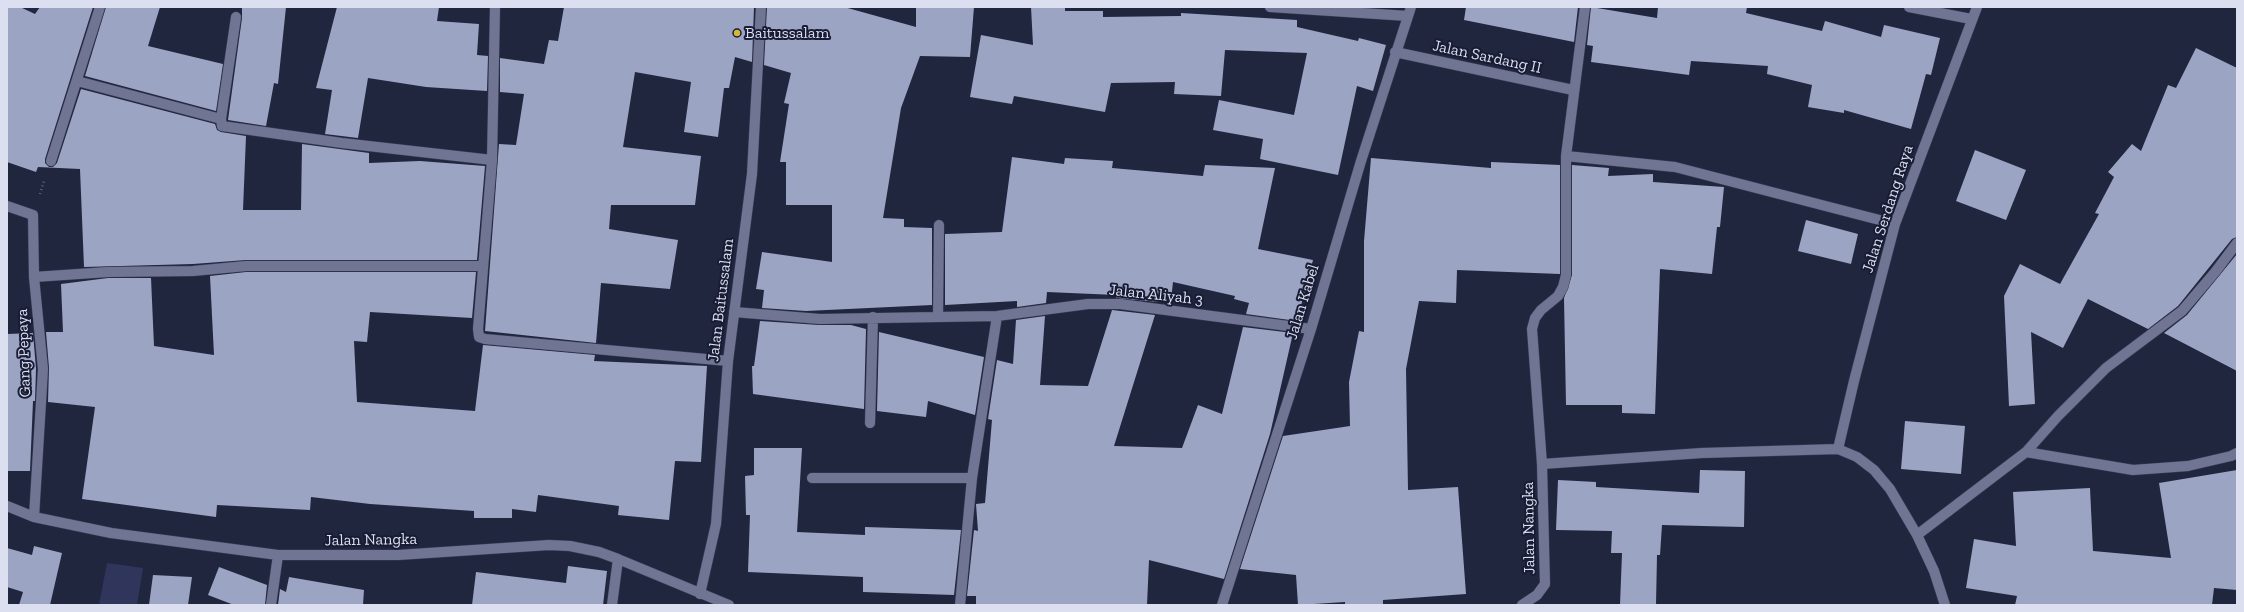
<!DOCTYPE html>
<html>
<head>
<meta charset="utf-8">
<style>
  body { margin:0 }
  #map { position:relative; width:2244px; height:612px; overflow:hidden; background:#21263f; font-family:"Zilla Slab",serif }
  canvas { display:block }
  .frame { position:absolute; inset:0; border:8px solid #dbdff0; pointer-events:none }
</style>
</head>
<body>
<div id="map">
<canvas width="2244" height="612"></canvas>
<div class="frame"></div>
</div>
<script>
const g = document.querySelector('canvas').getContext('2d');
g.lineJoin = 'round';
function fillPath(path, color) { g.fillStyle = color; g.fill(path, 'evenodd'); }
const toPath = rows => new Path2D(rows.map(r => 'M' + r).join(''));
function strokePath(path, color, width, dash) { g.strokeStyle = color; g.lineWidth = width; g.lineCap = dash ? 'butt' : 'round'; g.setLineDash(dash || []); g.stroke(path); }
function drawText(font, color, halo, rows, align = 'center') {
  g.font = font + ' "Zilla Slab",serif'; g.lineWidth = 4; g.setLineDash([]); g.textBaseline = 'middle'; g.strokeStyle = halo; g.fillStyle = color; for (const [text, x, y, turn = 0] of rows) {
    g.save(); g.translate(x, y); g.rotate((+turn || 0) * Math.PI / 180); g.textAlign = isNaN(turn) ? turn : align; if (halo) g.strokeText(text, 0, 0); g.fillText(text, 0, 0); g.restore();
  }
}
fillPath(toPath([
  [107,563,143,568,137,605,99,605]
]), '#30365b');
fillPath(toPath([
  [7,7,20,7,35,14,40,7,93,7,45,159,45,163,49,167,53,167,57,163,81,89,215,124,217,130,221,132,246,136,243,210,301,210,302,144,369,153,369,163,420,161,485,166,477,260,246,260,193,264,84,267,80,169,38,167,36,172,7,162],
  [106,7,160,7,148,46,223,64,216,111,85,76],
  [242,7,286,7,278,84,274,83,266,126,228,120,242,18],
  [337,7,439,7,437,21,479,24,477,55,488,56,487,91,426,87,368,78,358,138,325,134,332,90,316,88],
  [564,7,754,7,752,62,735,57,729,88,724,88,718,137,684,132,691,82,635,72,623,147,701,156,695,205,611,205,609,229,678,240,670,289,601,283,596,343,485,331,499,144,516,145,524,94,500,92,500,58,544,64,549,40,558,41],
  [767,7,844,7,916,27,916,7,974,7,970,57,920,56,901,108,883,218,904,219,904,227,932,228,932,305,806,311,762,308,764,290,756,289,762,252,832,262,832,205,786,205,786,162,780,162,789,104,784,103,791,73,764,65],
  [1031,7,1065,7,1065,11,1103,11,1103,17,1181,16,1181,13,1297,20,1297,27,1358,41,1359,38,1386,45,1373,91,1357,86,1338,175,1260,159,1263,139,1213,130,1219,100,1294,115,1307,53,1225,50,1221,96,1174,94,1175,82,1111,83,1105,112,1014,96,1012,104,970,97,981,35,1033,45],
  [1466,7,1578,7,1574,42,1464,20],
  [1591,7,1657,18,1658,7,1747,7,1746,13,1822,31,1825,21,1881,37,1884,25,1940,38,1931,75,1926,74,1911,129,1844,110,1844,113,1808,107,1812,85,1767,74,1768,66,1691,61,1689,75,1591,62,1593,46,1587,45],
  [2196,48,2237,68,2237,237,2232,239,2178,306,2148,329,2088,299,2063,348,2031,332,2035,404,2009,406,2004,296,2020,264,2060,284,2099,214,2095,213,2114,177,2108,172,2132,144,2141,151,2168,85,2176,88],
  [1975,150,2026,170,2006,220,1956,201],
  [1012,157,1064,164,1065,158,1113,161,1112,168,1203,176,1205,165,1275,168,1258,249,1313,260,1297,321,1246,314,1249,303,1234,299,1235,296,1173,282,1171,300,1160,298,1159,302,1116,298,1116,295,1047,292,1046,303,1017,307,1017,301,945,305,945,234,1002,232],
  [1371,158,1491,168,1491,162,1560,165,1560,274,1457,270,1456,303,1419,301,1406,369,1408,490,1458,487,1466,594,1383,600,1383,605,1345,605,1345,602,1298,605,1296,575,1240,569,1283,436,1350,426,1349,382,1359,331,1364,332,1364,241],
  [1572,165,1609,168,1608,176,1653,174,1653,182,1724,187,1720,227,1717,227,1712,274,1660,269,1655,414,1622,413,1622,405,1566,405,1564,298,1572,275],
  [1806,220,1858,234,1851,264,1798,251],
  [2237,254,2237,371,2164,333,2187,315],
  [246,272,476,272,472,318,370,312,367,342,354,341,357,402,475,411,483,345,595,355,594,361,707,366,701,462,675,461,669,520,618,515,619,506,538,495,536,512,512,509,512,518,474,518,474,511,370,504,311,497,310,510,217,505,216,517,82,499,95,407,48,402,49,368,46,332,63,332,61,284,108,278,151,278,154,346,214,355,210,276],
  [1112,310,1155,315,1114,446,1182,448,1198,405,1222,414,1243,327,1293,333,1270,434,1224,579,1149,560,1147,605,976,605,976,596,967,596,974,530,978,531,976,504,985,503,992,420,988,419,997,360,1013,364,1016,320,1045,316,1040,385,1088,386],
  [760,321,819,325,851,325,866,329,864,409,753,394,752,366,754,366],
  [879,332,984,357,975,415,928,401,926,417,877,411],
  [33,333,36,369,35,401,33,401,30,471,7,471,7,334],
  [1905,421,1965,426,1961,474,1901,469],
  [754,448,802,448,797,532,865,535,865,527,961,530,954,595,863,592,863,577,748,572,750,515,746,515,745,476,754,475],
  [1700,470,1745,471,1744,527,1662,525,1660,555,1657,555,1656,605,1620,605,1622,553,1611,553,1612,531,1556,530,1558,480,1596,482,1596,487,1699,493],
  [2237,470,2237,590,2214,588,2212,605,2015,605,2017,596,1966,588,1974,539,2016,546,2013,492,2090,488,2093,551,2171,558,2159,483],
  [34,546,62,553,50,605,19,605,23,592,7,587,7,548,32,555],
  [568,566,607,571,603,605,472,605,476,572,566,583],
  [219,567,267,585,265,605,234,605,208,595],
  [153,575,192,577,188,605,149,605],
  [289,577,364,590,363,605,278,605,280,589,286,592]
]), '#9ca4c4');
const street = toPath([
  [495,7,492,160,478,329,479,337,485,339,728,361],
  [1270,7,1408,16],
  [1909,7,1971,19],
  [1395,52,1573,90],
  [77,81,221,119,236,17],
  [221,119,222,126,342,143,492,160],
  [1566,156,1675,167,1895,224],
  [51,161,100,7],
  [7,206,33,215,34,277,43,369,34,517],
  [34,277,108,272,193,271,246,266,483,266],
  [734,312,820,319,997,316,1088,304,1120,304,1311,329],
  [938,317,939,225],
  [870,423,873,317],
  [1838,449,1854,381,1895,224,1977,7],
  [2026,452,2058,416,2106,368,2182,311,2216,271,2237,243],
  [1542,464,1702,453,1838,449,1857,457,1874,470,1890,489,1917,535,1934,571,1945,605],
  [812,478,972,478],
  [7,506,34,517,111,533,278,555,398,555,549,545,570,546,599,552,618,559,729,605],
  [1917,535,2026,452,2133,470,2188,466,2231,456,2237,453],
  [700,594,716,524,728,361,752,174,761,7],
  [271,605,278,555],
  [612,605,618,559],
  [960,605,972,478,997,316],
  [1222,605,1311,329,1361,161,1411,7],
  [1522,605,1537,595,1545,584,1542,464,1532,329,1535,318,1541,310,1558,296,1563,287,1566,275,1566,156,1585,7]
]);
strokePath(street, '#3d4056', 11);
strokePath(toPath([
  [40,194,44,181]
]), '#5f647a', 2.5, [1, 3]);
strokePath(street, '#6f7593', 10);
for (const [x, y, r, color] of [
  [737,33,4,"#d4b635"]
]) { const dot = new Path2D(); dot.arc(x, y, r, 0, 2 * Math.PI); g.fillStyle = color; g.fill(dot); strokePath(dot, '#181c34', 1.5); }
drawText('16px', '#dbdff0', '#181c34', [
  ["Baitussalam",745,33]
], 'left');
drawText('16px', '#dbdff0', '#181c34', [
  ["Jalan Sardang II",1487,57,12],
  ["Jalan Serdang Raya",1888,209,-72],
  ["Jalan Aliyah 3",1156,295,6],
  ["Jalan Baitussalam",721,300,-83],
  ["Jalan Kabel",1303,302,-73],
  ["Gang Pepaya",24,353,-92],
  ["Jalan Nangka",1529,528,-91],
  ["Jalan Nangka",371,540,-1]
]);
</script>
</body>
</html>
